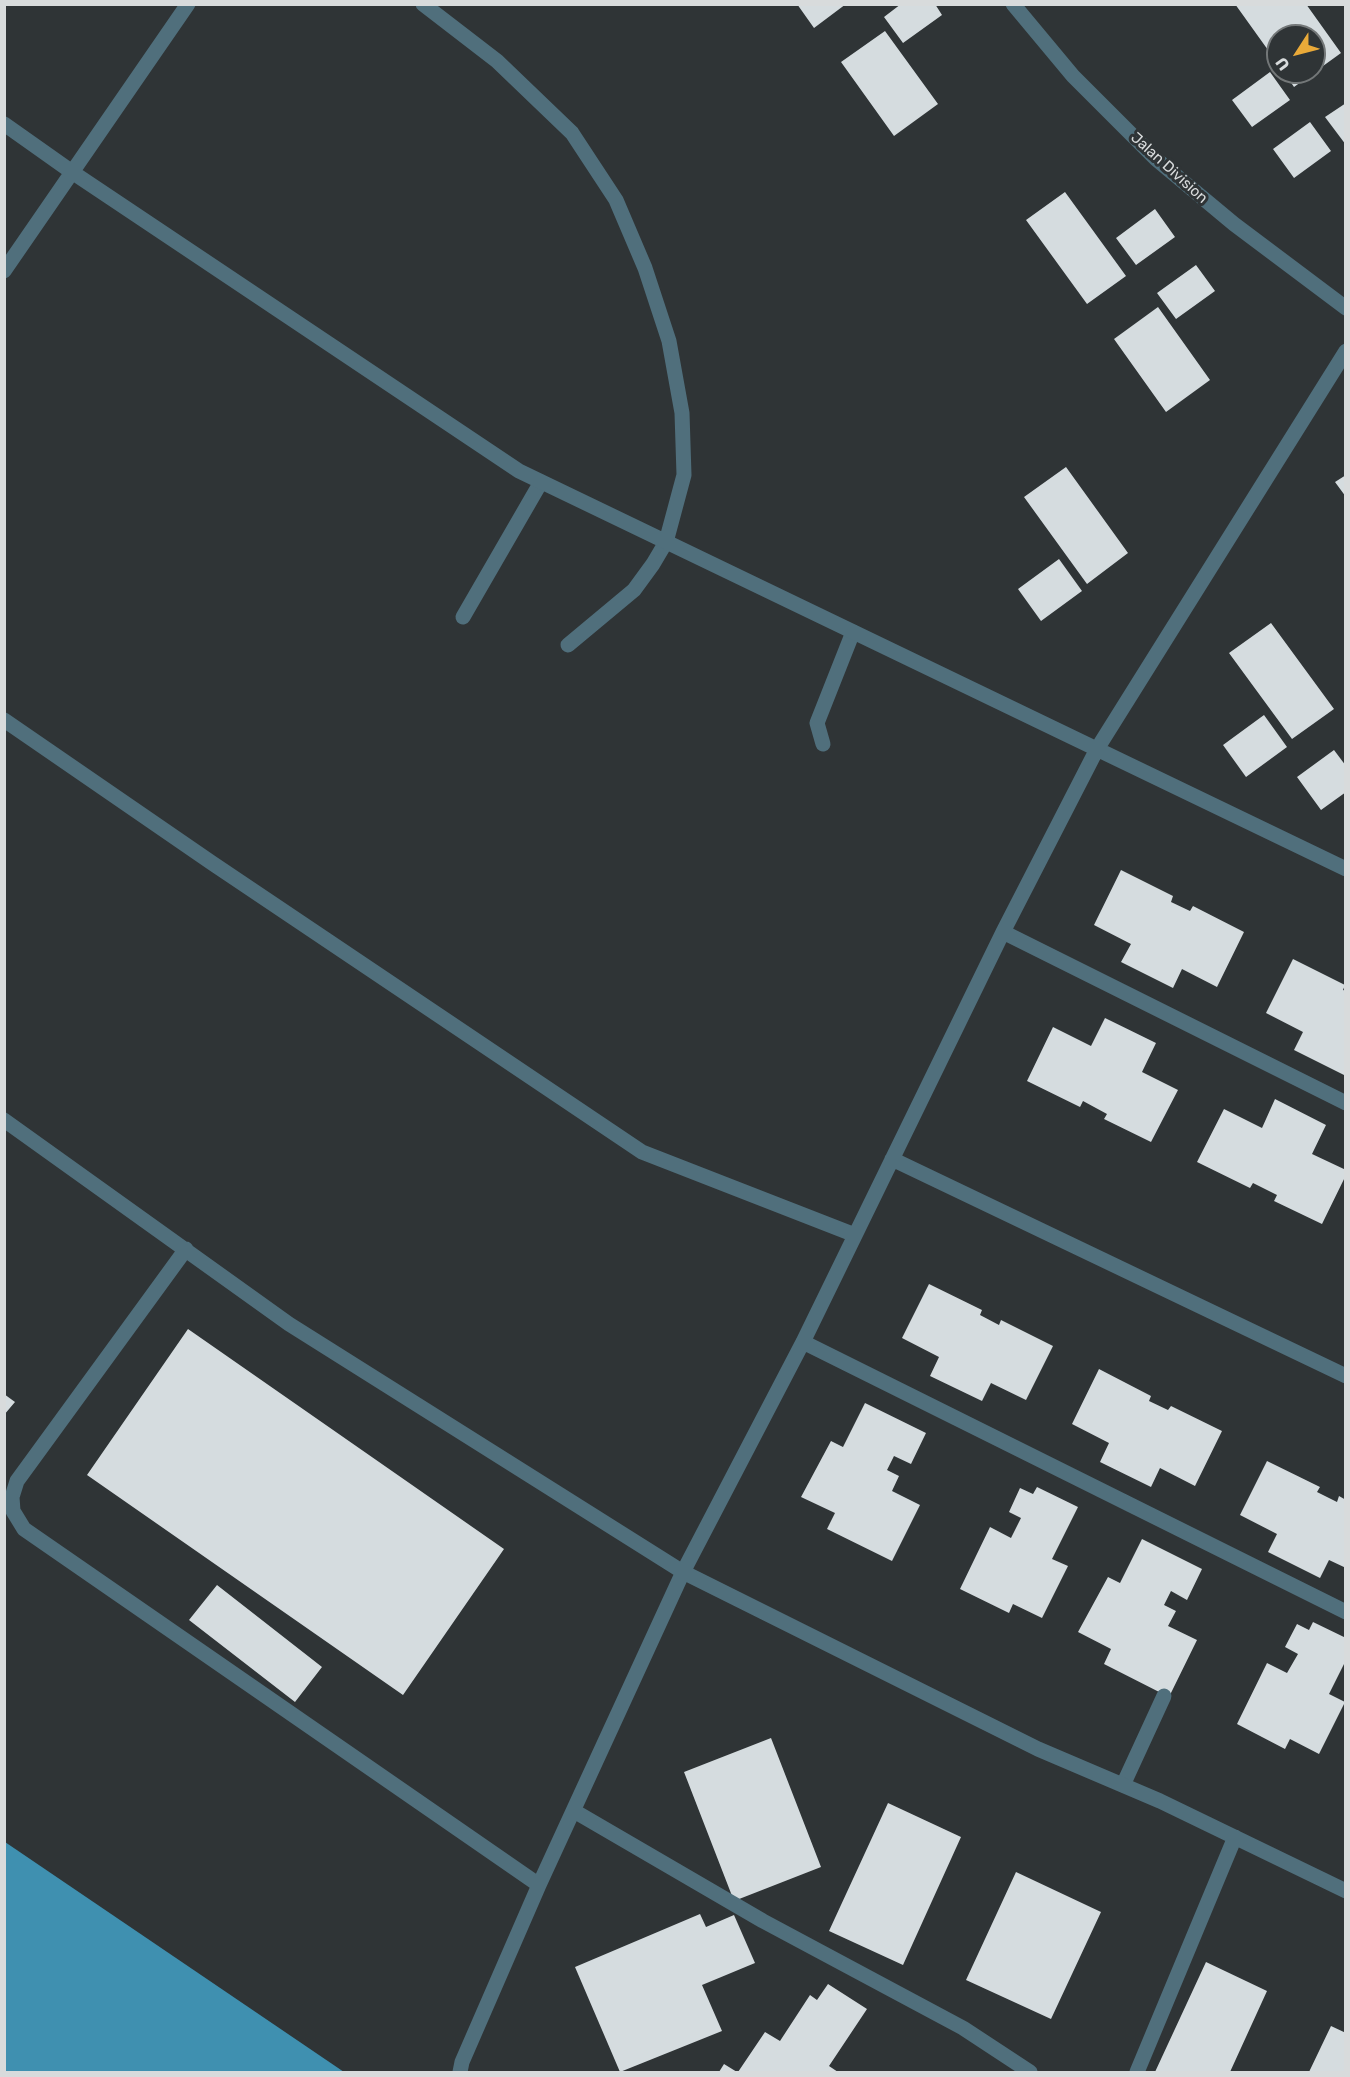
<!DOCTYPE html>
<html>
<head>
<meta charset="utf-8">
<style>
  body { margin:0 }
  #map { position:relative; width:1350px; height:2077px; overflow:hidden; background:#2f3436; font-family:Rubik,sans-serif }
  canvas { display:block }
  .frame { position:absolute; inset:0; border:6px solid #d8dbdc; pointer-events:none }
  .north { position:absolute; left:1266px; top:24px; width:60px; height:60px; box-sizing:border-box; background:#2f3436; border:2px solid #737778; border-radius:50%; rotate:234deg; font-size:16px; font-weight:700; line-height:24px; text-align:center; color:#d8dbdc }
  .north::after { content:''; display:block; margin:auto; width:21px; height:27px; background:#eaaa39; clip-path:polygon(50% 0,100% 100%,50% 72%,0 100%) }
</style>
</head>
<body>
<div id="map">
<canvas width="1350" height="2077"></canvas>
<div class="frame"></div>
<div class="north">U</div>
</div>
<script>
const g = document.querySelector('canvas').getContext('2d');
g.lineJoin = 'round';
function fillPath(path, color) { g.fillStyle = color; g.fill(path, 'evenodd'); }
const toPath = rows => new Path2D(rows.map(r => 'M' + r).join(''));
function strokePath(path, color, width, dash) { g.strokeStyle = color; g.lineWidth = width; g.lineCap = dash ? 'butt' : 'round'; g.setLineDash(dash || []); g.stroke(path); }
function drawText(font, color, halo, rows, align = 'center') {
  g.font = font + ' Rubik,sans-serif'; g.lineWidth = 6; g.setLineDash([]); g.textBaseline = 'middle'; g.strokeStyle = halo; g.fillStyle = color; for (const [text, x, y, turn = 0] of rows) {
    g.save(); g.translate(x, y); g.rotate((+turn || 0) * Math.PI / 180); g.textAlign = isNaN(turn) ? turn : align; if (halo) g.strokeText(text, 0, 0); g.fillText(text, 0, 0); g.restore();
  }
}
fillPath(toPath([
  [5,1842,344,2072,5,2072]
]), '#3f90b0');
fillPath(toPath([
  [797,4,846,4,814,28],
  [901,4,935,4,942,15,903,43,884,17],
  [1235,4,1306,4,1341,53,1294,87,1284,72,1314,72,1314,36,1278,36,1278,64],
  [885,31,938,104,894,136,841,62],
  [1270,72,1290,100,1252,127,1232,100],
  [1346,103,1346,145,1325,117],
  [1310,122,1331,151,1294,178,1273,149],
  [1065,192,1126,276,1087,304,1026,220],
  [1155,209,1175,237,1136,265,1116,238],
  [1196,265,1215,291,1176,319,1157,293],
  [1158,307,1210,380,1166,412,1114,339],
  [1066,467,1128,553,1087,584,1024,497],
  [1346,475,1346,497,1335,482],
  [1059,559,1082,591,1041,621,1018,589],
  [1271,623,1334,709,1292,739,1229,653],
  [1264,715,1287,747,1246,777,1223,745],
  [1334,750,1346,766,1346,792,1321,810,1297,777],
  [1121,870,1173,896,1171,902,1190,911,1193,906,1244,932,1217,987,1182,969,1173,988,1121,962,1131,944,1094,925],
  [1293,959,1345,985,1343,990,1346,991,1346,1076,1294,1050,1303,1032,1266,1013],
  [1105,1018,1156,1043,1142,1072,1178,1090,1151,1142,1104,1119,1107,1114,1083,1101,1080,1107,1027,1081,1053,1027,1091,1046],
  [1275,1099,1326,1125,1312,1154,1346,1170,1346,1175,1322,1224,1274,1201,1277,1195,1253,1183,1250,1188,1197,1162,1224,1109,1262,1128],
  [929,1284,982,1310,980,1315,999,1325,1001,1320,1053,1346,1026,1400,991,1383,982,1401,930,1376,939,1357,902,1338],
  [188,1329,504,1549,403,1695,87,1475],
  [1099,1369,1151,1396,1149,1401,1168,1410,1171,1406,1222,1431,1195,1486,1160,1468,1151,1487,1100,1462,1109,1443,1072,1424],
  [4,1394,15,1402,4,1415],
  [865,1403,926,1433,911,1464,894,1456,887,1470,899,1476,892,1491,920,1505,892,1561,827,1529,835,1513,801,1497,831,1441,843,1447],
  [1267,1461,1320,1487,1317,1492,1337,1502,1339,1496,1346,1500,1346,1568,1329,1560,1320,1578,1268,1552,1277,1534,1240,1515],
  [1037,1487,1078,1507,1052,1559,1068,1566,1042,1618,1013,1604,1009,1613,960,1589,990,1527,1011,1538,1021,1518,1009,1512,1020,1488,1033,1494],
  [1142,1539,1202,1569,1187,1600,1171,1591,1164,1605,1176,1611,1168,1626,1197,1640,1169,1697,1104,1664,1111,1649,1078,1632,1108,1577,1120,1583],
  [217,1585,322,1667,295,1702,189,1620],
  [1313,1622,1346,1638,1346,1660,1329,1694,1345,1702,1319,1754,1290,1739,1285,1749,1237,1724,1267,1663,1287,1673,1298,1654,1285,1647,1297,1624,1309,1630],
  [771,1738,821,1867,734,1901,684,1772],
  [888,1803,961,1837,903,1965,829,1931],
  [1016,1872,1101,1912,1051,2019,966,1980],
  [700,1914,706,1927,734,1915,755,1963,702,1985,722,2031,620,2072,575,1967],
  [1206,1962,1267,1991,1230,2072,1155,2072],
  [828,1984,867,2009,829,2066,838,2072,738,2072,765,2032,780,2041,810,1995,817,2000],
  [1331,2026,1346,2033,1346,2072,1309,2072],
  [724,2064,737,2072,719,2072]
]), '#d5dcdf');
strokePath(toPath([
  [463,617,541,482],
  [568,645,634,590,653,564,666,542],
  [823,744,817,723,853,632],
  [1123,1785,1164,1696]
]), '#506f7c', 15);
strokePath(toPath([
  [423,4,497,61,572,133,616,200,645,268,669,341,682,413,684,475,666,542],
  [1013,4,1073,76,1156,159,1234,224,1346,308],
  [4,124,72,172,519,471,1346,869],
  [4,271,188,4],
  [4,720,212,863,642,1152,855,1235],
  [1003,932,1346,1103],
  [4,1120,289,1324,683,1572,1038,1749,1160,1801,1346,1891],
  [892,1159,1346,1376],
  [186,1249,17,1481,12,1497,13,1511,24,1529,539,1885],
  [803,1342,1346,1612],
  [574,1811,763,1921,963,2028,1030,2072],
  [460,2072,462,2062,539,1885,683,1572,803,1342,1003,932,1097,749,1346,351],
  [1137,2072,1235,1837]
]), '#506f7c', 15);
drawText('15px', '#d8dbdc', '#2f3436', [
  ["Jalan Division",1169,168,42]
]);
</script>
</body>
</html>
